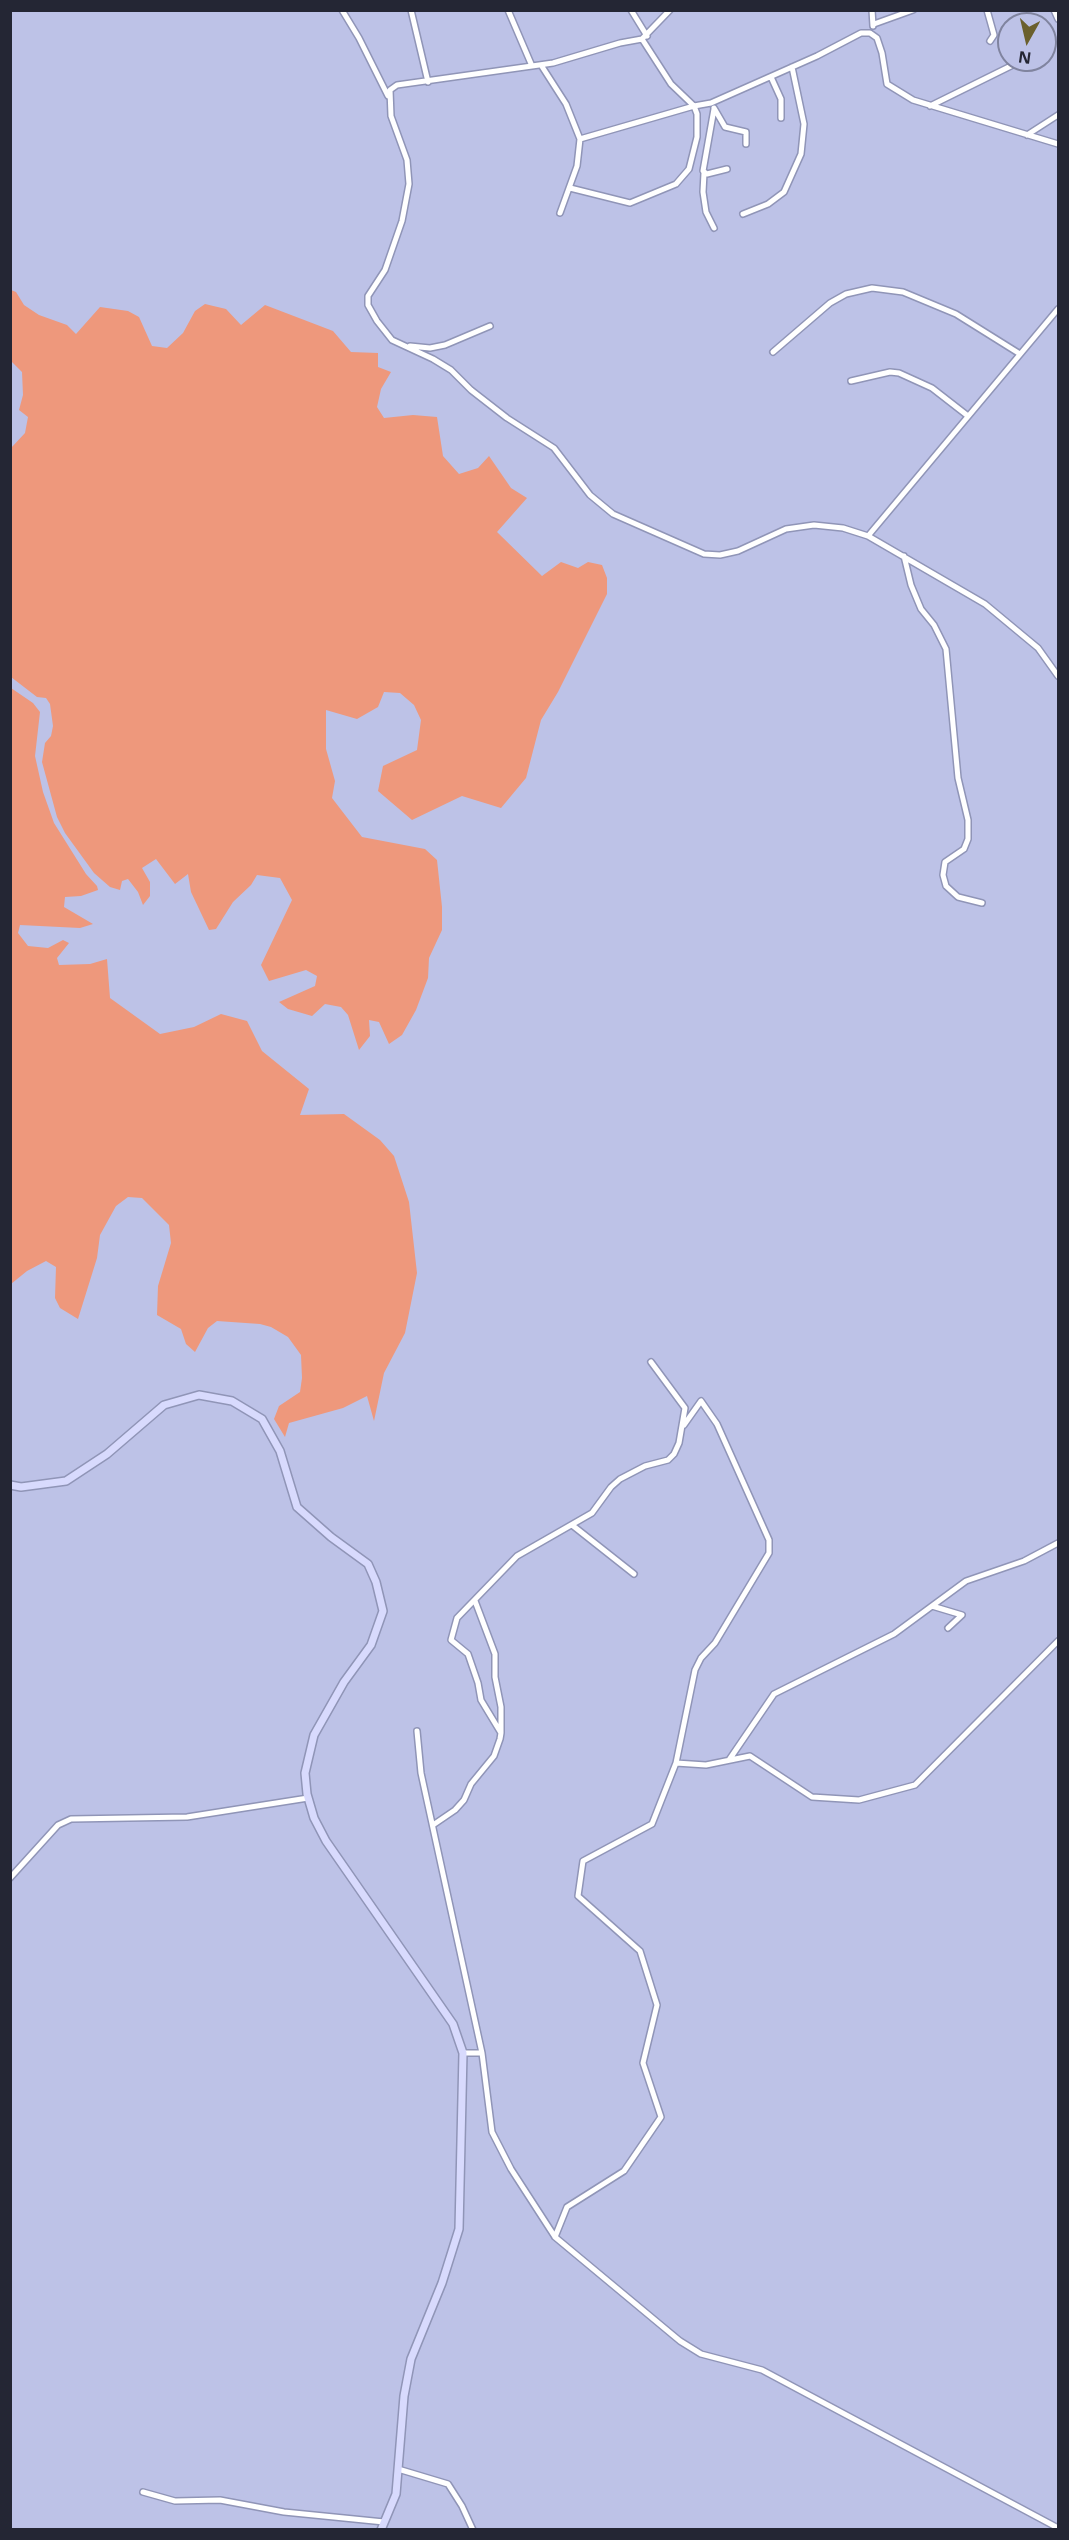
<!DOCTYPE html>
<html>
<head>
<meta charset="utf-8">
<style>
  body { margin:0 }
  #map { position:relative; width:1069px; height:2540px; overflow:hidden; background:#bdc2e7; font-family:"Open Sans",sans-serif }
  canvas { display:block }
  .frame { position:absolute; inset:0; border:12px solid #242634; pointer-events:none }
  .north { position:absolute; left:997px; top:12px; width:60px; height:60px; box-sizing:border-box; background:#bdc2e7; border:2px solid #80849f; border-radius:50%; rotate:188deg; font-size:16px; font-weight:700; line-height:24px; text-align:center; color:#242634 }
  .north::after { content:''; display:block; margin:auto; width:21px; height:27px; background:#6b602d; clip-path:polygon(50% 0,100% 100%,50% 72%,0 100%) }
</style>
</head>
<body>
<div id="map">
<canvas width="1069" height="2540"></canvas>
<div class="frame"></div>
<div class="north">N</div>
</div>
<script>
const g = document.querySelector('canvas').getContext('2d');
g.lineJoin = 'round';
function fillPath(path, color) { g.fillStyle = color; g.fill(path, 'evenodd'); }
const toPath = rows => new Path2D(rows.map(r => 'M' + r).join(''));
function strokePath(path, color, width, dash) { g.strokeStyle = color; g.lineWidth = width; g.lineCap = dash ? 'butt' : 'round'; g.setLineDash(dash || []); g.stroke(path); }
fillPath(toPath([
  [11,290,16,292,24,305,39,315,67,325,76,334,100,307,128,311,139,317,152,346,167,348,183,333,195,311,205,304,226,309,241,325,265,305,333,331,351,352,378,353,378,367,391,372,381,389,377,407,384,418,413,415,437,417,443,456,459,474,478,468,489,456,511,488,527,498,497,532,542,576,561,562,578,568,588,562,602,565,607,578,607,594,558,692,541,720,526,778,501,808,462,796,412,820,378,791,383,766,417,750,421,720,414,705,400,693,384,692,378,707,357,719,326,710,326,749,335,781,332,798,362,837,425,849,437,860,442,907,442,930,429,958,428,978,416,1010,402,1035,389,1044,379,1022,369,1020,370,1036,359,1050,348,1015,341,1007,325,1004,312,1016,288,1009,279,1002,315,986,317,976,306,970,269,981,261,965,292,900,280,878,257,875,251,885,233,902,216,929,209,930,191,892,188,874,175,884,156,859,142,868,150,882,150,896,143,905,138,892,128,879,122,881,120,890,110,887,94,873,65,833,57,817,42,762,45,743,51,736,53,726,50,704,46,698,37,697,11,677,11,448,25,433,28,417,19,410,23,395,22,372,11,361],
  [11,688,33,703,40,712,35,756,43,792,54,823,86,874,97,886,98,890,81,896,65,897,64,907,93,924,80,928,20,925,18,933,28,946,48,948,63,940,69,943,57,958,59,965,90,964,107,959,110,998,160,1034,194,1027,221,1014,247,1021,262,1051,309,1089,300,1115,344,1114,380,1140,394,1156,409,1202,417,1273,405,1333,384,1373,374,1421,367,1396,343,1408,289,1423,285,1437,274,1419,279,1406,300,1392,302,1378,301,1355,288,1337,271,1327,260,1324,217,1321,208,1328,195,1352,186,1344,181,1329,157,1315,158,1286,171,1243,169,1225,142,1198,128,1197,116,1206,100,1235,97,1258,78,1319,60,1308,55,1298,56,1267,46,1261,27,1271,11,1284]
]), '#ee987c');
const street = toPath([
  [342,10,359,38,388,96],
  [411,10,428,82],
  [508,10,532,66,553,63,620,43,642,39,671,84,694,106,711,103,817,56,861,33,870,33,877,38,882,53,887,84,913,100,1058,144],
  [631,10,647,36],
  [872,10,873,26],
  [987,10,994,35,990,41],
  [1054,10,1058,19],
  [874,24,913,10],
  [642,39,670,10],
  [541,65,566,104,580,139,577,166,560,213],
  [532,66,397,85,390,90,391,116,407,160,409,184,402,221,385,270,368,296,368,305,377,321,392,340,433,359,451,370,471,390,507,418,554,448,590,495,613,514,704,554,720,555,738,551,786,529,814,525,843,528,868,536],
  [771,77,781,99,781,118],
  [930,106,1023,60],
  [714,108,725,127,746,132,746,144],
  [714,109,703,171,707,174,727,169],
  [1027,135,1058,115],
  [704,173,703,192,706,212,714,228],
  [570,188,630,203,676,184,689,169,697,137,697,114,694,106,580,139],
  [743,214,768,204,784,192,801,154,804,124,792,67],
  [1058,309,868,536,985,604,1038,648,1058,676],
  [410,346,430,348,445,345,490,326],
  [773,352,830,303,846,294,872,288,903,292,956,314,1020,354],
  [851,381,890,372,899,373,932,388,968,416],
  [904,556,911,585,921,609,934,625,946,649,958,778,968,820,968,839,964,849,945,862,943,875,946,886,958,897,982,903],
  [572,1525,634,1574],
  [475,1601,495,1654,495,1677,501,1707,501,1733],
  [932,1606,966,1581,1024,1561,1058,1543],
  [417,1731,421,1773,482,2053,492,2132,511,2169,555,2237,680,2341,701,2354,762,2370,1058,2528],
  [729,1760,774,1694,894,1634,932,1606,962,1615,948,1628],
  [676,1763,695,1670,701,1658,715,1643,769,1553,769,1540,717,1424,701,1401,684,1425],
  [433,1825,455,1810,464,1800,471,1784,494,1756,500,1739,501,1733,481,1700,478,1683,468,1654,451,1640,457,1618,517,1556,592,1513,611,1487,620,1479,645,1466,668,1460,674,1454,679,1443,685,1408,651,1362],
  [10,1878,58,1825,71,1819,187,1817,308,1798],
  [463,2053,482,2053],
  [555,2237,567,2207,624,2171,661,2117,643,2063,657,2005,640,1951,578,1896,583,1861,652,1824,676,1763,706,1765,750,1756,812,1797,859,1800,915,1785,1058,1641],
  [398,2469,448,2484,462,2506,473,2530],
  [143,2492,175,2501,220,2500,284,2512,384,2522]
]);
const secondary = toPath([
  [10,1485,21,1487,66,1481,107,1454,164,1405,199,1395,232,1401,262,1419,280,1451,297,1507,331,1537,368,1564,376,1582,383,1611,371,1645,344,1682,314,1735,305,1773,307,1794,314,1818,326,1841,453,2024,463,2053,459,2229,442,2283,411,2359,404,2396,396,2494,381,2530]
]);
strokePath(street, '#9095b7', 8);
strokePath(secondary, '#9095b7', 10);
strokePath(street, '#fff', 5);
strokePath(secondary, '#d8dafd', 7);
</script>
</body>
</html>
